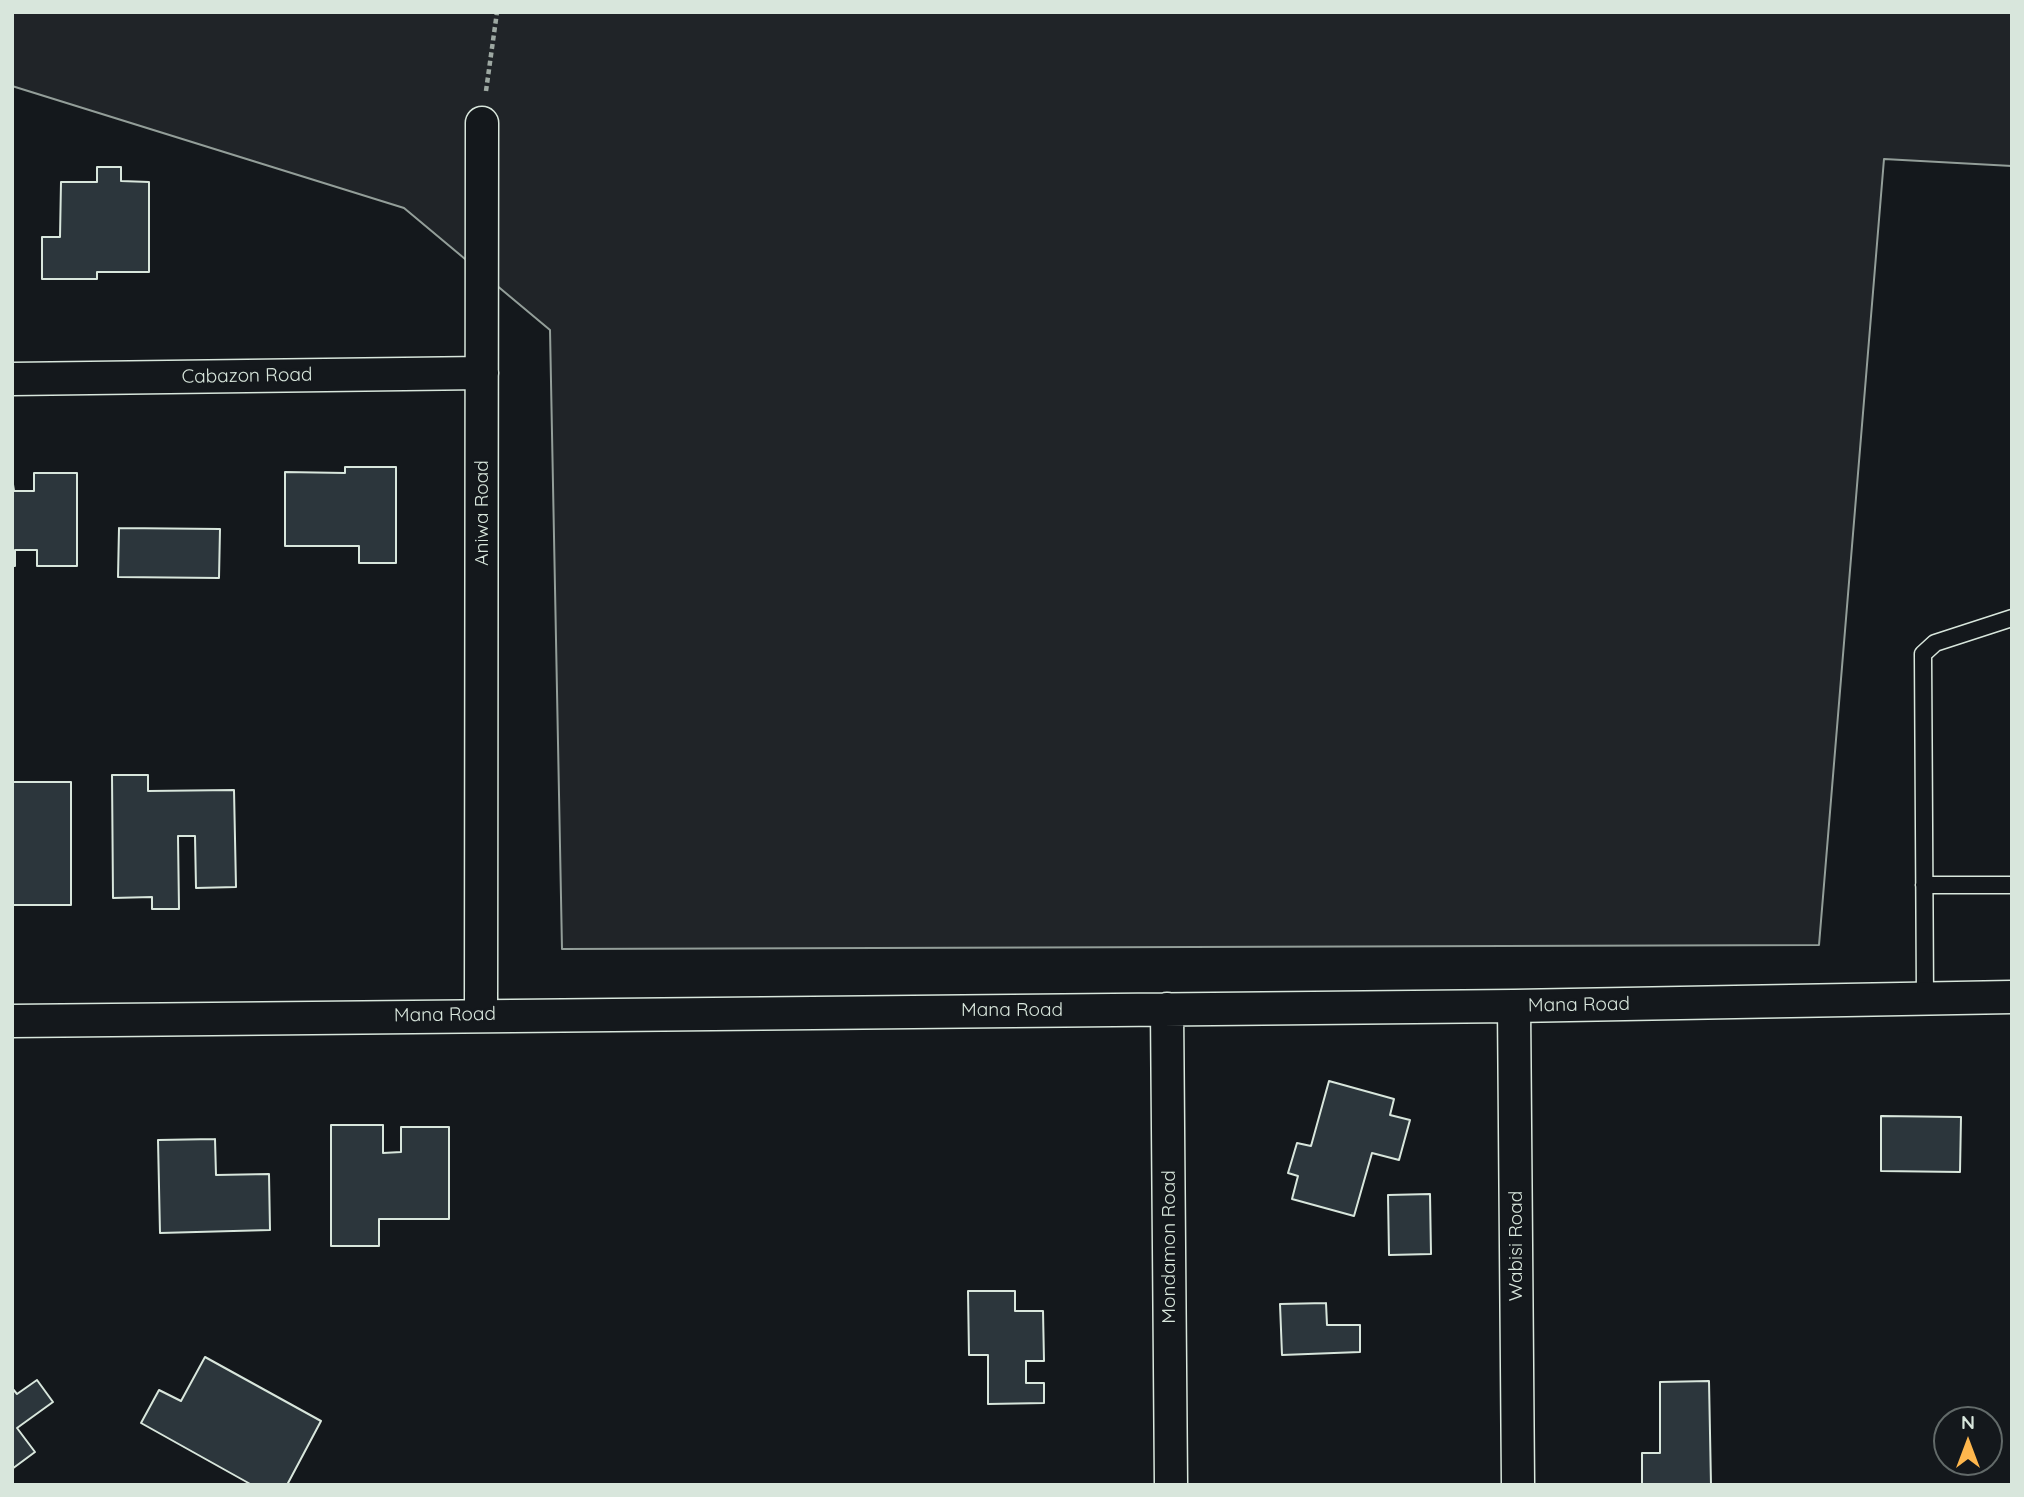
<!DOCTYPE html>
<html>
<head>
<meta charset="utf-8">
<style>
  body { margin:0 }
  #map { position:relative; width:2024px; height:1497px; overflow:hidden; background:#14181c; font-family:Quicksand,sans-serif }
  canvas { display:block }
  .frame { position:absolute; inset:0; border:14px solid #d8e6dc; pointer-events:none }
  .north { position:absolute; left:1933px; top:1406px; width:70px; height:70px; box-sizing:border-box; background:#14181c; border:2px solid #626a69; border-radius:50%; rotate:0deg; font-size:19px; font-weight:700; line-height:28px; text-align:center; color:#d8e6dc }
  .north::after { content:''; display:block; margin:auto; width:24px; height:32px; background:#ffb74d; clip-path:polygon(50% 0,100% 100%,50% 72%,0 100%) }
</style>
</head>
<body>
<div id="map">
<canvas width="2024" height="1497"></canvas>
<div class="frame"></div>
<div class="north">N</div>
</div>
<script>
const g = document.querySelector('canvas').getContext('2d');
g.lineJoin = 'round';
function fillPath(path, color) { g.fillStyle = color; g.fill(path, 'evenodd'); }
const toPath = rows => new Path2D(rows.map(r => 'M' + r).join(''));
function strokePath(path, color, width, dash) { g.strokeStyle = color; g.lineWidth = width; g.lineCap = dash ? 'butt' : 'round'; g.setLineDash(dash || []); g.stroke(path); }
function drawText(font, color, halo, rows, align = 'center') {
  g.font = font + ' Quicksand,sans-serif'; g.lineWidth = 5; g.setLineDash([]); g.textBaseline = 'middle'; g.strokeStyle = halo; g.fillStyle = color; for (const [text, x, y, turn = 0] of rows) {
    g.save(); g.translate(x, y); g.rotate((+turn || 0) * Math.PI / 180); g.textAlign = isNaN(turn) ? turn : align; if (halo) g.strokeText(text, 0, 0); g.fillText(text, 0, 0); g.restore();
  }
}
const green = toPath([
  [12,12,2012,12,2012,166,1884,159,1819,945,562,949,550,330,404,208,12,86,12,12]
]);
fillPath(green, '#202428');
strokePath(green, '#939e99', 2);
const building = toPath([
  [97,167,121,167,121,181,149,182,149,272,97,272,97,279,42,279,42,237,60,237,61,182,97,182,97,167],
  [345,467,396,467,396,563,359,563,359,546,285,546,285,472,345,473,345,467],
  [34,473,77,473,77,566,37,566,37,550,15,550,15,566,12,566,12,478,14,491,34,491,34,473],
  [119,528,220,529,219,578,118,577,119,528],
  [112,775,148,775,148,791,234,790,236,887,196,888,195,836,178,836,179,909,152,909,152,897,113,898,112,775],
  [12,782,71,782,71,905,12,905,12,782],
  [1329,1081,1394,1099,1390,1115,1410,1120,1399,1160,1372,1153,1354,1216,1292,1199,1298,1176,1288,1173,1297,1143,1311,1146,1329,1081],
  [1881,1116,1961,1117,1960,1172,1881,1171,1881,1116],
  [331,1125,383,1125,383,1153,401,1152,401,1127,449,1127,449,1219,379,1219,379,1246,331,1246,331,1125],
  [215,1139,216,1175,269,1174,270,1230,160,1233,158,1140,215,1139],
  [1430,1194,1431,1254,1389,1255,1388,1195,1430,1194],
  [968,1291,1015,1291,1015,1311,1043,1311,1044,1361,1026,1361,1026,1383,1044,1383,1044,1403,988,1404,988,1355,969,1355,968,1291],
  [1326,1303,1327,1325,1360,1325,1360,1352,1282,1355,1280,1304,1326,1303],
  [205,1357,321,1421,287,1485,252,1485,141,1423,159,1390,181,1401,205,1357],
  [37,1380,53,1402,17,1428,35,1452,12,1469,12,1388,17,1394,37,1380],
  [1709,1381,1711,1485,1642,1485,1642,1453,1660,1453,1660,1382,1709,1381]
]);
fillPath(building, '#2c363c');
strokePath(building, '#d8e6dc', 2);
const service = toPath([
  [1924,885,2012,885],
  [1925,998,1923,654,1935,643,2012,618]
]);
const minor = toPath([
  [12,379,482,373],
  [1514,1006,1518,1485],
  [1167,1009,1171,1485],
  [481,1015,482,123],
  [12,1021,1514,1006,2012,997]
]);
strokePath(service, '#d8e6dc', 19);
strokePath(minor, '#d8e6dc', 35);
strokePath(toPath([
  [486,91,497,12]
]), '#9da8a2', 4.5, [5, 3.5]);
strokePath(service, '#14181c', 16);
strokePath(minor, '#14181c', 32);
drawText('19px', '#d8e6dc', '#14181c', [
  ["Cabazon Road",247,376,-1],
  ["Aniwa Road",482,513,-90],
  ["Mana Road",1579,1005,-1],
  ["Mana Road",1012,1010],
  ["Mana Road",445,1015,-1],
  ["Wabisi Road",1516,1246,-90],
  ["Mondamon Road",1169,1247,-90]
]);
</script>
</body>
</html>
